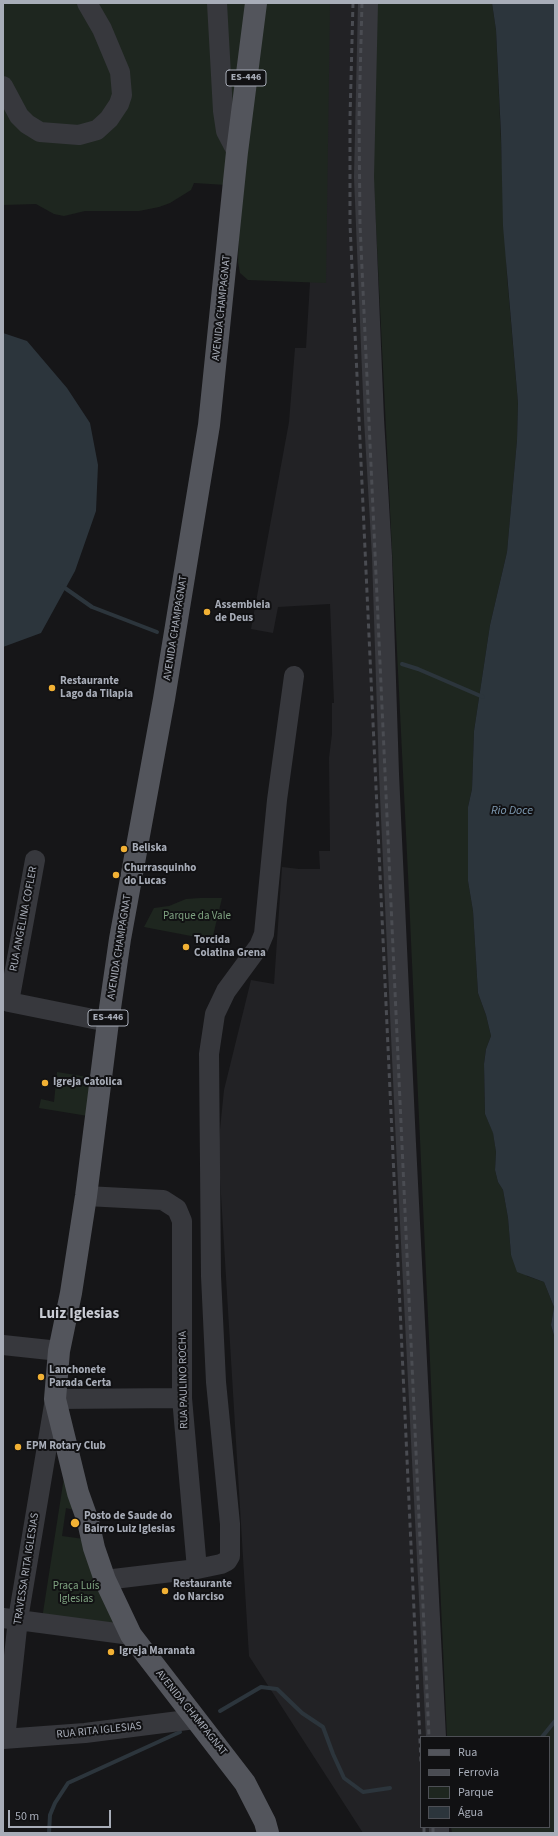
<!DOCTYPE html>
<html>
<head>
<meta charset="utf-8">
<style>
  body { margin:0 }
  #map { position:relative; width:558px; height:1836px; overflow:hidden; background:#161618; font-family:"Source Sans 3",sans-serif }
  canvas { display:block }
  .frame { position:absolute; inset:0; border:4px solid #a8adb8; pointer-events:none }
  .legend { position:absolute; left:420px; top:1736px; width:130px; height:92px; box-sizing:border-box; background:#111113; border:1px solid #4d4f55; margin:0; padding:5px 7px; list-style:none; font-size:12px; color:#a8adb8 }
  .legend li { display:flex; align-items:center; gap:8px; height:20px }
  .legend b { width:20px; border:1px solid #4d4f55 }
  .scale { position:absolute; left:8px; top:1810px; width:103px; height:18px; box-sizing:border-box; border:2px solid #a8adb8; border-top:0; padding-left:5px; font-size:12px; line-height:14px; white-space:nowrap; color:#a8adb8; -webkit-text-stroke:3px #111113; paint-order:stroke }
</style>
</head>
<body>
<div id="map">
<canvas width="558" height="1836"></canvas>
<div class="frame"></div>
<ul class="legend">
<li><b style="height:5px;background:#53555c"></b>Rua</li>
<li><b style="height:5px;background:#4a4c52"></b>Ferrovia</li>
<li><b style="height:11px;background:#1e261f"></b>Parque</li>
<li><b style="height:11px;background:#2c353c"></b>Água</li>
</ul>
<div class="scale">50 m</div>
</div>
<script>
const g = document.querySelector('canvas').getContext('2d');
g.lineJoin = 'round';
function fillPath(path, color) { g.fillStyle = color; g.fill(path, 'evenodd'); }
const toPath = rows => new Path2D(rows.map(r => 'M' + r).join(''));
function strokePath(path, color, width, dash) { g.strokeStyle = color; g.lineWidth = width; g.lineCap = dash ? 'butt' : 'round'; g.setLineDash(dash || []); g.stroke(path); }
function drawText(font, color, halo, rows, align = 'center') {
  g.font = font + ' "Source Sans 3",sans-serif'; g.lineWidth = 4; g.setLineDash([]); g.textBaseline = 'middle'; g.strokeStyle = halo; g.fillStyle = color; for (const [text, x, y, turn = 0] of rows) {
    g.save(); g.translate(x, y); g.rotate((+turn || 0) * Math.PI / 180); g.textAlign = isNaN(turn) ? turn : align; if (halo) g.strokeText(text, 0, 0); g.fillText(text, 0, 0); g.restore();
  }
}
fillPath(toPath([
  [327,3,378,3,373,258,443,1737,421,1737,421,1827,447,1827,448,1833,363,1833,249,1656,219,1162,219,1139,224,1090,251,980,274,984,282,867,299,869,320,869,319,851,330,851,329,758,332,734,332,703,334,703,330,604,278,607,273,633,251,629,289,422,295,348,306,348]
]), '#222225');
fillPath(toPath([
  [3,3,330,3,326,283,248,280,240,273,238,262,239,229,243,186,194,183,191,190,170,203,159,207,139,211,85,211,64,216,54,214,36,204,3,205],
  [365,3,492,3,496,30,507,276,518,403,517,440,507,552,490,625,474,731,472,789,468,807,468,881,473,911,478,993,486,1015,491,1036,486,1049,484,1064,485,1114,493,1132,496,1152,495,1170,498,1182,503,1190,508,1218,511,1255,527,1276,544,1282,554,1307,551,1325,555,1339,555,1833,452,1833,451,1827,549,1827,549,1737,447,1737,408,874],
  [200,898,222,898,212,940,144,927,154,908,169,906,186,899],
  [57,1072,94,1078,88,1116,39,1108,41,1099,54,1102],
  [67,1458,78,1511,66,1508,62,1536,84,1539,125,1630,42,1619]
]), '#1e261f');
fillPath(toPath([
  [492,3,555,3,555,1339,551,1325,554,1307,544,1282,517,1272,511,1255,508,1218,503,1190,498,1182,495,1170,496,1152,493,1133,485,1114,484,1064,486,1049,491,1036,486,1015,478,993,473,911,468,881,468,807,472,789,474,731,490,625,507,552,517,440,518,403,503,226,501,135,496,30],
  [3,333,27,341,67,388,90,423,98,465,96,511,75,571,41,633,3,647]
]), '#2c353c');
strokePath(toPath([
  [62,586,92,607,157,632],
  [402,664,418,669,483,697],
  [220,1711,261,1687,277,1689,302,1713,323,1727,333,1754,344,1778,363,1792,390,1788],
  [542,1737,555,1721],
  [49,1833,50,1815,55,1803,68,1783,180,1732]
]), '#2c353c', 4);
strokePath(toPath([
  [217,3,223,111,226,131,237,152],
  [368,3,364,177,374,419,382,556,389,774,406,1144,436,1737],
  [3,86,19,116,27,124,40,132,79,135,97,130,109,119,119,104,122,95,120,72,102,29,87,3],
  [3,999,9,1002,108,1022],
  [9,1002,35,860],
  [86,1196,163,1200,177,1209,182,1221,182,1398,197,1569],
  [3,1345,59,1351],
  [105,1580,197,1569,221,1564,227,1561,230,1556,230,1524,216,1382,211,1276,209,1054,215,1014,226,991,259,946,264,934,277,800,294,676],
  [3,1618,131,1635],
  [3,1739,85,1733,195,1719],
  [5,1739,18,1619,55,1399,182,1398],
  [439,1827,439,1833]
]), '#37383d', 20);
strokePath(toPath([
  [256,3,237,152,209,425,164,699,120,939,108,1022,86,1196,71,1293,59,1351,55,1399,78,1493,88,1521,94,1548,105,1580,131,1635,245,1783,265,1822,268,1833]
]), '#53555c', 22);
strokePath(toPath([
  [353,3,350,118,350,224,421,1762],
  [362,3,359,119,360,224,429,1737],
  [424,1827,424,1833],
  [433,1827,433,1833]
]), '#4a4c52', 3, [5, 4]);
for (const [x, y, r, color] of [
  [207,612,4,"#f2b134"],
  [52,688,4,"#f2b134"],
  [124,849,4,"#f2b134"],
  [116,875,4,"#f2b134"],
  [186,947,4,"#f2b134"],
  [45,1083,4,"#f2b134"],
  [41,1377,4,"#f2b134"],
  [18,1447,4,"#f2b134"],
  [75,1523,5,"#f2b134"],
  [165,1591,4,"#f2b134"],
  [111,1652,4,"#f2b134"]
]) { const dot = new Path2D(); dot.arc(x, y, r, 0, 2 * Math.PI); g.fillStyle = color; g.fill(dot); strokePath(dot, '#111113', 1.5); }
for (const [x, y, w] of [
  [246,78,40],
  [108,1018,40]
]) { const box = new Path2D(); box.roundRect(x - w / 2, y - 8, w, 16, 3); g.fillStyle = '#111113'; g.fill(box); strokePath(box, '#a8adb8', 1); }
drawText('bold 10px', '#a8adb8', null, [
  ["ES-446",246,78],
  ["ES-446",108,1018]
]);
drawText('11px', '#a8adb8', '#111113', [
  ["AVENIDA CHAMPAGNAT",222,308,-84],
  ["AVENIDA CHAMPAGNAT",176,628,-81],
  ["RUA ANGELINA COFLER",24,919,-79],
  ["AVENIDA CHAMPAGNAT",120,947,-81],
  ["RUA PAULINO ROCHA",184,1380,-91],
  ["TRAVESSA RITA IGLESIAS",27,1569,-81],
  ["AVENIDA CHAMPAGNAT",191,1713,51],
  ["RUA RITA IGLESIAS",99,1731,-6]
]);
drawText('bold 11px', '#a8adb8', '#111113', [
  ["Assembleia",215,606],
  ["de Deus",215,619],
  ["Restaurante",60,682],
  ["Lago da Tilapia",60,695],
  ["Beliska",132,849],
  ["Churrasquinho",124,869],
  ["do Lucas",124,882],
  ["Torcida",194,941],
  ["Colatina Grena",194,954],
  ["Igreja Catolica",53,1083],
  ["Lanchonete",49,1371],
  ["Parada Certa",49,1384],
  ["EPM Rotary Club",26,1447],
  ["Posto de Saude do",84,1517],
  ["Bairro Luiz Iglesias",84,1530],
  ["Restaurante",173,1585],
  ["do Narciso",173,1598],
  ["Igreja Maranata",119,1652]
], 'left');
drawText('11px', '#7fa381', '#111113', [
  ["Parque da Vale",197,917],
  ["Praça Luís",76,1587],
  ["Iglesias",76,1600]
]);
drawText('italic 12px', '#7f9bb3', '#111113', [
  ["Rio Doce",512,811]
]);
drawText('bold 15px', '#c9ccd4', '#111113', [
  ["Luiz Iglesias",79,1315]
]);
</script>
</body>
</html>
